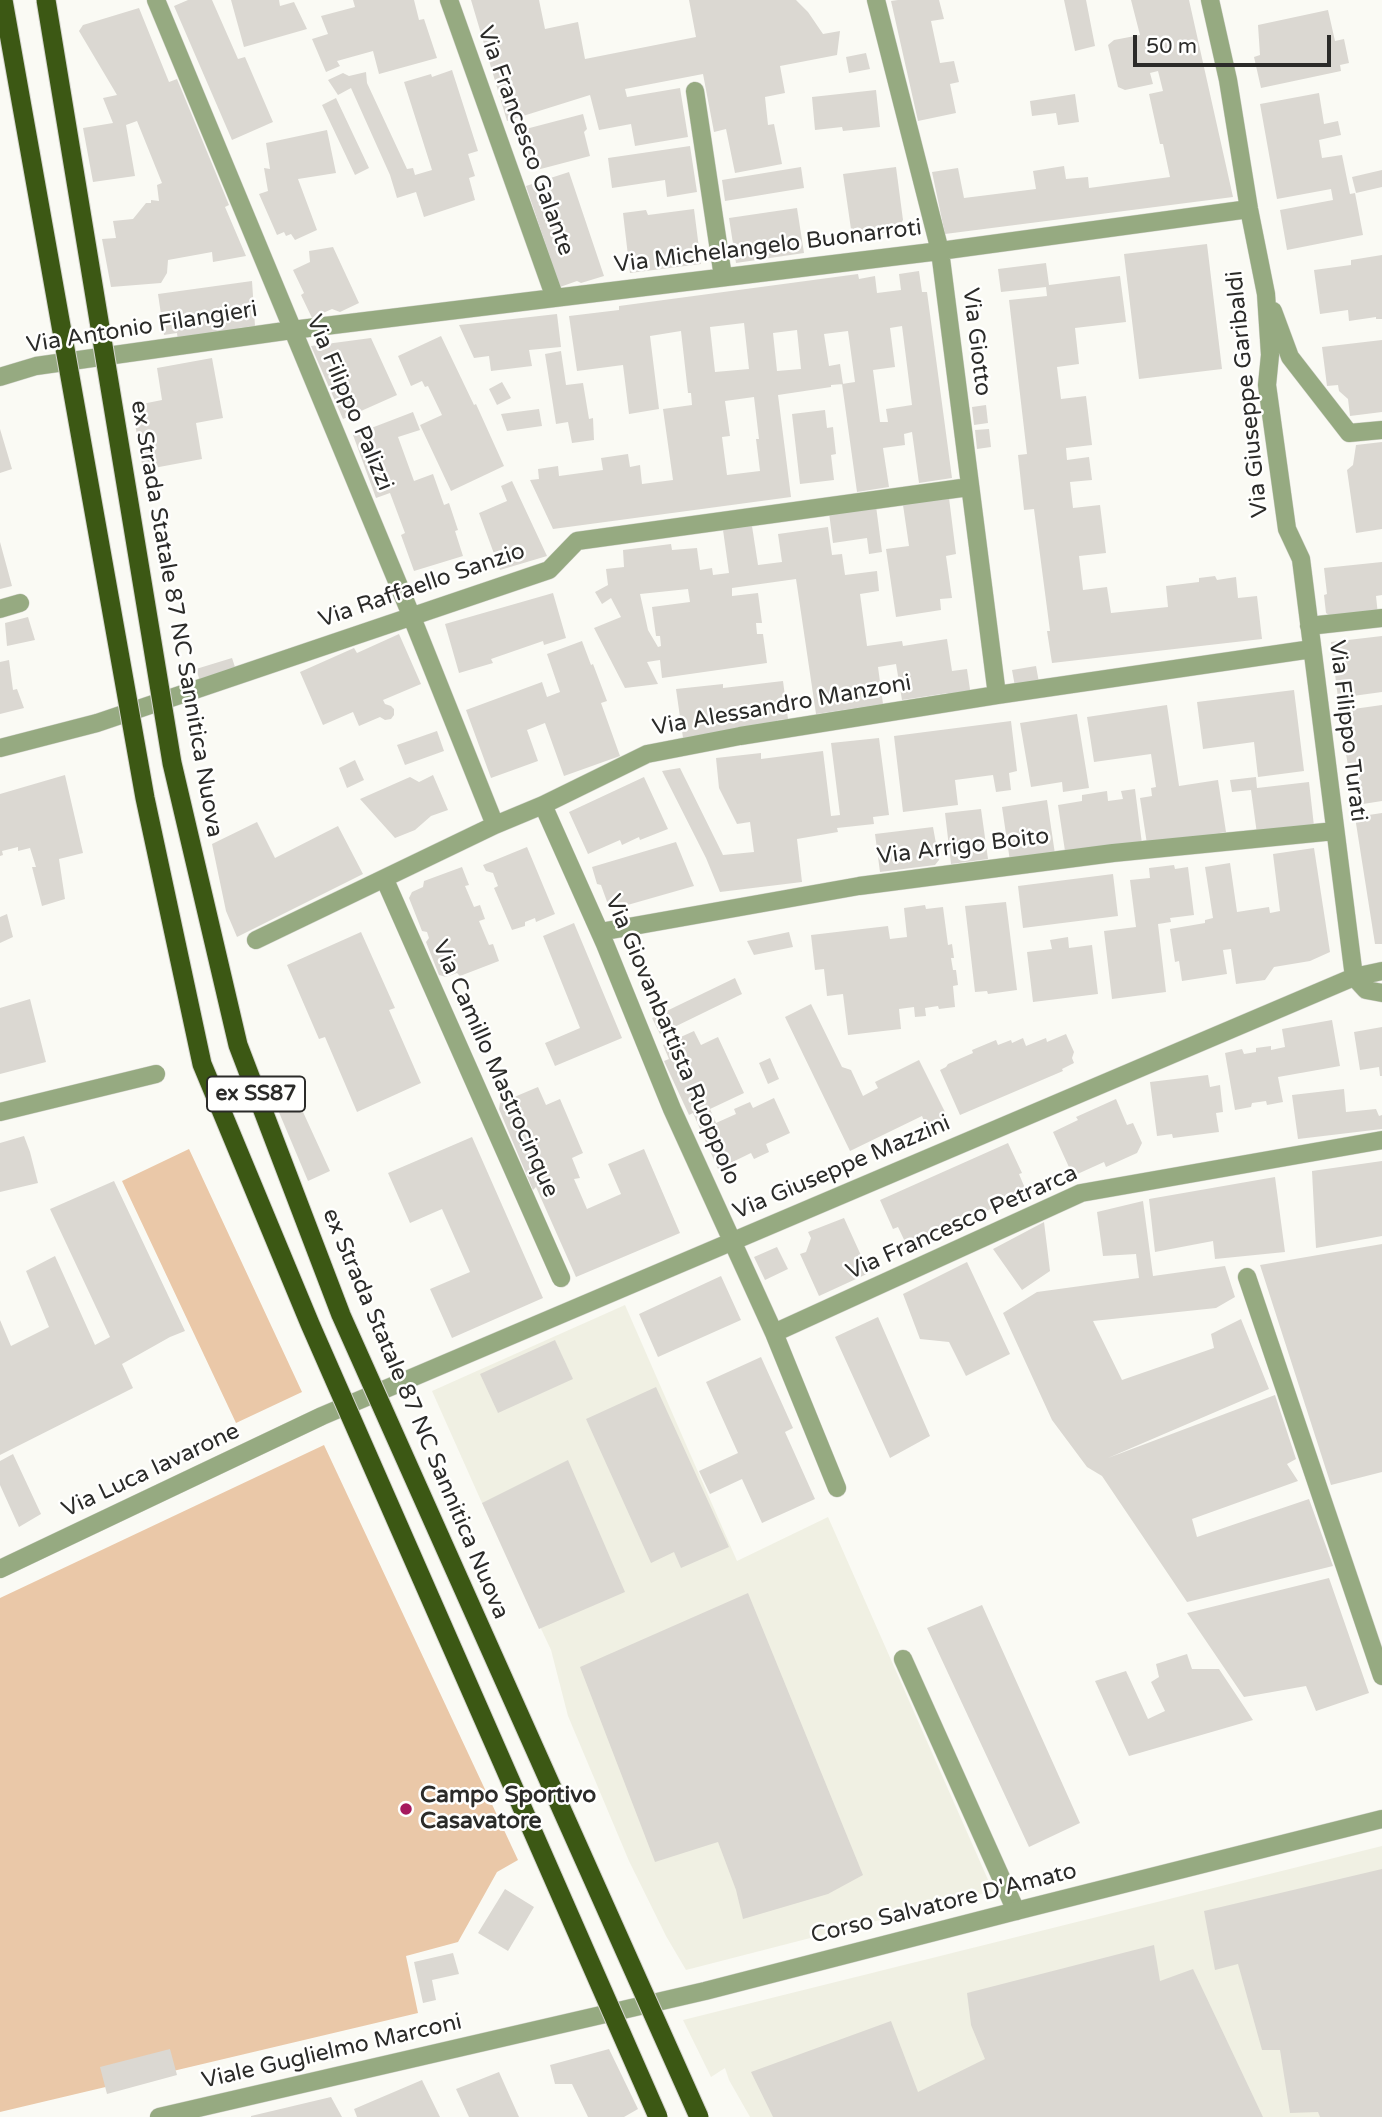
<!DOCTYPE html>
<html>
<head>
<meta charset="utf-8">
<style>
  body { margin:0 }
  #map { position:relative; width:1382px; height:2117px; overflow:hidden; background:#fafaf4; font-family:"Varela Round",sans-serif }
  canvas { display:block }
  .scale { position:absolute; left:1133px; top:35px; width:198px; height:32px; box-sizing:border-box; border:4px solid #2b2b29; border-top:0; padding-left:9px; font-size:21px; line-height:24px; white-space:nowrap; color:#2b2b29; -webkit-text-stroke:5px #fffffe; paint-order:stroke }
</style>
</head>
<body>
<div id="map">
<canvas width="1382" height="2117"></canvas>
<div class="scale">50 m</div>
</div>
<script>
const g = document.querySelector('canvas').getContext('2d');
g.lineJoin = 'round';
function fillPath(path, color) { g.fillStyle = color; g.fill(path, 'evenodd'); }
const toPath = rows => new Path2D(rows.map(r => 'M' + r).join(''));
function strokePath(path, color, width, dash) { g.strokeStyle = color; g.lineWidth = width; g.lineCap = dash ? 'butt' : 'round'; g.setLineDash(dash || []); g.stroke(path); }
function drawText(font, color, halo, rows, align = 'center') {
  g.font = font + ' "Varela Round",sans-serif'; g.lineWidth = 5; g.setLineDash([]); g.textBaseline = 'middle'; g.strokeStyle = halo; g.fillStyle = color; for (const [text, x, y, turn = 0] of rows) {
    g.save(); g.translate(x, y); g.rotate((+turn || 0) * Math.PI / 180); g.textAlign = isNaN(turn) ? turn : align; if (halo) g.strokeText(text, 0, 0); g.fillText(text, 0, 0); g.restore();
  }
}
fillPath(toPath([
  [625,1305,737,1561,828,1517,993,1891,686,1970,666,1936,629,1861,568,1716,551,1650,482,1503,432,1391],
  [1382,1846,1382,2117,750,2117,729,2080,725,2068,711,2077,683,2020]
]), '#f0f0e3');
fillPath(toPath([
  [189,1149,302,1392,236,1423,122,1181],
  [324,1445,518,1860,497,1872,458,1942,406,1956,418,2013,0,2112,0,1598]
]), '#eac8a8');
fillPath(toPath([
  [188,0,212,0,238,59,245,57,273,122,232,140,174,6],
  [231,0,279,0,280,6,294,2,307,29,244,47],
  [353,0,414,0,419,20,424,19,437,58,379,74,373,51,337,61,340,66,326,72,312,39,328,34,321,16,355,7],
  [471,0,539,0,545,29,578,22,585,59,696,37,689,0,796,0,808,12,823,34,840,31,837,55,780,66,785,93,765,97,768,125,774,124,782,164,735,173,726,129,714,132,703,74,625,89,627,97,680,88,688,137,635,146,631,124,599,130,590,95,507,121],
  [898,0,939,0,944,19,931,21,940,63,954,61,959,82,950,84,956,113,918,121,891,1],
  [1064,0,1086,0,1095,46,1075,51],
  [1131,0,1189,0,1233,197,945,234,932,172,958,168,964,198,1036,189,1033,171,1064,166,1066,179,1088,177,1089,188,1170,177,1163,144,1160,144,1149,94,1163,91,1158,71,1150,73,1153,84,1125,90,1118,87,1108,45,1114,40,1140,35],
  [139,8,169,82,177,79,229,205,225,207,246,256,213,262,212,252,168,260,167,273,161,283,111,287,102,239,116,238,113,221,133,219,146,203,151,203,151,200,159,201,157,185,162,183,137,121,126,125,135,176,93,182,83,128,113,123,103,98,117,95,79,31,83,25],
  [1328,10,1335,41,1344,39,1349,63,1340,65,1341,71,1261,88,1254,57,1260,55,1258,25],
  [866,53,870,69,849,73,846,57],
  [452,70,478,151,468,154,475,176,469,178,475,200,424,217,416,192,397,198,390,175,351,88,338,95,328,80,343,73,349,76,366,72,367,83,407,169,413,168,415,175,432,170,404,82,431,74,432,77],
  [876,90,880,127,843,131,842,127,815,130,812,97],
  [1319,93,1324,124,1338,121,1341,135,1319,140,1322,158,1342,155,1350,194,1355,193,1363,235,1287,250,1280,210,1333,200,1331,189,1277,199,1260,104],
  [1075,94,1079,122,1058,125,1056,113,1032,116,1030,101],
  [336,98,369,168,355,175,322,105],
  [583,114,587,129,584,132,590,156,533,171,522,130],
  [327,130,336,173,298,179,317,230,295,240,291,234,286,236,284,232,277,235,259,194,268,191,264,168,270,169,266,143],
  [690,146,697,192,667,197,665,180,612,188,608,158],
  [801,167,804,188,725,201,722,180],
  [896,167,903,220,898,229,890,232,852,236,843,174],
  [1382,170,1382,187,1356,193,1352,177],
  [569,172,604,276,581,283,577,281,560,287,526,186],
  [797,208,804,253,736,263,729,218],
  [694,209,701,264,630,273,623,213,646,210,648,215],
  [1207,244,1222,369,1139,379,1124,254],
  [333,247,359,303,340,312,332,309,312,318,301,295,304,293,293,270,310,262,309,251],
  [1382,255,1382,319,1376,319,1376,317,1349,321,1348,310,1320,314,1314,270,1351,265,1351,260],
  [1046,263,1049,285,1120,276,1126,322,1075,328,1079,364,1057,367,1061,399,1086,396,1092,445,1066,448,1067,460,1089,457,1092,480,1070,482,1073,508,1100,505,1106,553,1079,556,1083,590,1107,587,1111,613,1168,607,1166,586,1199,582,1199,578,1215,576,1217,580,1236,577,1238,598,1257,596,1262,639,1052,663,1047,631,1050,631,1034,509,1024,510,1018,455,1027,454,1009,300,1047,296,1046,287,1001,292,998,269],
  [919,271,922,292,927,292,952,478,919,483,912,432,904,434,905,445,883,448,889,487,857,492,842,384,855,382,848,331,824,334,829,366,840,364,843,384,831,385,831,387,778,395,791,497,553,529,530,480,539,479,538,469,558,466,559,476,603,470,601,458,628,454,630,467,640,465,642,484,673,480,663,409,692,405,691,393,688,393,681,331,650,336,659,409,629,414,623,365,577,371,569,316,619,310,619,306,858,274,859,279,875,276,877,293,901,290,899,274],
  [744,323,749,369,715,372,710,327],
  [902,326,912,405,886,409,888,422,880,422,873,370,895,367,890,328],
  [797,330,801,369,777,371,773,333],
  [754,397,759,439,756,439,760,471,727,475,722,437,730,436,725,401],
  [252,281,255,326,238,328,239,332,178,341,177,333,164,335,158,294],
  [557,314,561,347,529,350,532,366,491,371,489,356,474,358,459,325],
  [441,336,474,405,476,404,504,466,451,491,420,425,442,415,428,386,425,387,422,381,411,386,398,356],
  [371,338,397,395,343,419,311,346],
  [1382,340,1382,412,1350,416,1348,399,1339,391,1338,385,1327,386,1322,347],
  [561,351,566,385,583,383,589,419,593,418,594,440,572,443,568,422,556,424,545,354],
  [212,358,223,418,196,423,202,459,143,470,132,406,162,400,157,368],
  [502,382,511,398,497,405,489,389],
  [986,405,988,423,974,425,972,407],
  [539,409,542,426,507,431,501,414],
  [825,410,827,428,833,427,836,454,831,455,834,480,800,484,792,414],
  [413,412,420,430,398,437,414,481,433,474,444,505,449,503,458,530,455,531,463,556,414,571,401,535,405,533,390,493,376,498,353,435],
  [0,429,12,469,0,473],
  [989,429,991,447,977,449,975,430],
  [1382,442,1382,529,1356,533,1347,470,1353,465,1356,445],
  [512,481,547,556,500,570,479,513,507,501,501,486],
  [949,498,956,554,946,556,952,598,940,599,941,610,896,617,886,549,909,546,903,505],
  [876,506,882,552,869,554,867,538,833,543,829,513],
  [752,526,758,565,782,562,778,534,828,527,832,555,842,554,845,575,877,571,879,591,860,594,867,646,902,641,903,646,947,639,952,671,967,669,971,696,949,700,948,693,902,700,896,664,878,667,883,704,816,714,796,579,732,588,732,596,758,593,762,623,756,623,757,634,763,634,767,663,662,678,660,660,647,662,658,684,625,688,594,628,621,617,611,598,602,604,595,592,608,585,606,569,624,567,623,550,671,544,672,550,697,548,700,570,712,568,713,575,729,573,723,530],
  [688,589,690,602,652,607,656,636,660,636,661,646,658,647,648,630,640,594],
  [0,542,12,586,0,589],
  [1382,562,1382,595,1376,596,1378,615,1332,617,1326,613,1324,595,1327,594,1324,568],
  [553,593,566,638,544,645,543,641,491,659,493,663,459,673,445,624],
  [28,617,35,640,7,646,5,623],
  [399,634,421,684,383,700,385,704,391,706,394,709,394,715,391,719,385,720,380,717,359,726,353,712,323,725,300,672,354,648,357,653],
  [1382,636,1382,692,1338,698,1331,642],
  [582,641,591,665,593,664,607,701,601,703,620,756,564,776,545,723,527,730,538,761,491,778,466,710,542,682,547,697,560,692,547,654],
  [232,658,236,670,200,681,196,669],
  [9,660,13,690,17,689,24,708,0,714,0,662],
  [1036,666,1040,688,1016,692,1012,670],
  [783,681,788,719,777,720,778,727,683,738,676,689,723,684,723,688],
  [1294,690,1304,771,1258,777,1254,742,1203,749,1197,702],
  [1167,705,1179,786,1218,780,1226,832,1147,844,1140,798,1152,796,1151,788,1156,787,1151,754,1094,762,1087,717],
  [1382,705,1382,801,1363,804,1357,765,1348,766,1339,711],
  [1077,714,1089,788,1063,792,1062,782,1031,787,1020,723],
  [1011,721,1017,771,1009,773,1011,790,996,792,993,775,955,780,958,805,903,812,894,736],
  [437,731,444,751,405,765,397,745],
  [879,738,889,815,873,817,874,824,837,828,838,832,797,839,802,882,720,892,706,858,662,771,680,768,723,855,754,852,750,822,737,824,719,788,716,758,761,753,761,759,823,751,831,816,840,815,831,743],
  [355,760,364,780,347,788,339,768],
  [65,775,83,853,59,859,65,899,42,906,32,867,36,867,30,848,18,851,18,847,2,851,3,855,0,856,0,794],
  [433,775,448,810,431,816,415,830,395,838,360,799,410,777,419,782],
  [644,777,668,829,640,840,639,837,622,845,620,840,588,854,569,812],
  [1256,777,1257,788,1309,782,1314,826,1257,834,1251,790,1232,792,1230,780],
  [1135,789,1142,844,1099,851,1098,846,1065,851,1058,805,1082,801,1082,795,1107,791,1108,801,1123,799,1121,791],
  [1047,800,1055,854,1010,861,1002,807],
  [981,809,988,859,951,864,945,813],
  [1382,813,1382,944,1375,944,1355,817],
  [257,822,275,858,338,826,363,874,237,937,226,911,212,844],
  [933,827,939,860,935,865,880,872,875,834],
  [676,842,694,886,610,910,601,885,597,884,592,867],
  [527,847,555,914,536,922,535,918,525,922,525,926,512,930,494,888,498,886,493,873,486,871,483,865],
  [1314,848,1330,952,1310,961,1274,967,1265,980,1236,984,1231,949,1223,950,1227,974,1182,981,1179,961,1175,962,1170,929,1205,923,1205,920,1213,918,1205,867,1230,863,1237,912,1269,907,1270,913,1280,911,1273,854],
  [1174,865,1175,869,1188,867,1194,915,1170,918,1171,922,1158,924,1166,992,1112,999,1104,931,1136,927,1130,880,1150,878,1149,868],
  [462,867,469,885,465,886,474,907,480,905,485,919,479,921,489,945,493,944,499,961,460,976,457,973,446,977,439,975,426,942,429,938,427,932,422,931,409,898,412,892,423,887,424,881],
  [1113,874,1118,916,1023,928,1018,886],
  [1006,902,1017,990,988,994,987,991,975,992,965,906],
  [925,905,926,909,943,907,948,945,952,944,954,958,951,958,953,970,956,970,958,985,953,986,955,1007,939,1009,938,1006,925,1008,926,1016,915,1017,914,1007,899,1009,901,1029,848,1035,843,994,827,996,824,969,815,970,811,935,888,926,890,939,907,937,904,908],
  [7,914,13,937,0,943,0,917],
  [574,923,622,1038,555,1066,545,1043,580,1028,543,936],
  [361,932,395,1008,389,1010,421,1083,357,1112,325,1037,319,1039,287,965],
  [789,932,793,947,754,955,747,941],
  [1068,937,1069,948,1092,945,1098,994,1033,1002,1027,952,1052,949,1050,940],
  [735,978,742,994,660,1034,652,1018],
  [30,999,46,1062,0,1074,0,1008],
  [811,1004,842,1067,851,1070,863,1096,878,1088,875,1082,919,1060,947,1116,926,1126,922,1116,850,1151,785,1017],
  [1332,1020,1340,1066,1278,1077,1283,1102,1267,1105,1266,1101,1252,1103,1251,1107,1235,1110,1225,1053,1242,1049,1244,1054,1256,1052,1256,1048,1271,1046,1271,1050,1285,1047,1282,1029],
  [1382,1027,1382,1076,1380,1076,1379,1067,1360,1070,1354,1032],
  [694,1031,701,1045,718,1037,744,1093,710,1109,716,1123,736,1114,734,1109,750,1102,753,1108,774,1098,790,1133,766,1144,769,1152,754,1159,751,1153,718,1169,693,1113,689,1115,664,1061,669,1059,663,1045],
  [1066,1034,1074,1052,1072,1058,1074,1063,1062,1069,1063,1071,960,1115,940,1070,946,1067,948,1064,973,1053,972,1050,996,1040,998,1045,1011,1040,1012,1043,1023,1038,1026,1046,1046,1038,1047,1042],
  [770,1058,779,1079,768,1084,759,1063],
  [1208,1075,1210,1087,1220,1085,1223,1112,1216,1113,1219,1132,1173,1138,1172,1134,1157,1136,1150,1082],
  [538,1087,546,1105,560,1099,583,1153,572,1158,580,1178,574,1179,587,1209,621,1194,608,1164,644,1149,680,1233,576,1277,536,1187,533,1190,499,1109,500,1103],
  [1344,1089,1346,1112,1376,1109,1379,1116,1382,1115,1382,1129,1298,1139,1292,1095],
  [1116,1099,1127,1125,1133,1123,1142,1143,1137,1153,1106,1167,1104,1162,1073,1176,1053,1132,1078,1120,1076,1117],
  [298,1101,330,1171,308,1181,278,1110],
  [24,1136,30,1152,38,1183,0,1192,0,1143],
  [472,1137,543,1298,452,1338,430,1289,470,1272,442,1209,410,1223,388,1173],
  [1008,1143,1022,1173,1019,1174,1027,1193,907,1246,898,1227,893,1229,880,1200],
  [1382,1161,1382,1236,1316,1248,1312,1171],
  [1275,1177,1285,1252,1215,1259,1213,1241,1155,1252,1149,1199],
  [114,1181,185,1331,170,1337,122,1364,133,1388,0,1455,0,1320,11,1346,49,1327,26,1271,55,1256,95,1345,110,1337,50,1209],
  [1143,1201,1153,1276,1225,1266,1235,1297,1216,1308,1093,1321,1122,1380,1214,1348,1211,1334,1241,1319,1269,1389,1108,1458,1275,1395,1296,1459,1287,1464,1298,1481,1192,1519,1197,1537,1309,1499,1333,1566,1187,1602,1102,1476,1087,1467,1052,1420,1003,1313,1037,1292,1139,1278,1136,1254,1103,1256,1097,1212],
  [844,1218,869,1273,819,1296,800,1254,806,1252,811,1238,808,1232],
  [1044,1222,1050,1271,1022,1290,993,1249],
  [1382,1244,1382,1472,1331,1485,1260,1265],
  [777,1247,788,1269,765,1280,754,1257],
  [967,1262,1010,1354,966,1376,949,1342,920,1339,903,1294],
  [721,1276,741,1320,658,1357,639,1314],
  [878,1317,930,1436,890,1458,835,1337],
  [555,1340,573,1379,498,1413,480,1374],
  [761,1357,793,1428,785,1432,815,1499,762,1523,742,1479,710,1494,699,1471,738,1453,706,1382],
  [656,1387,729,1547,681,1568,674,1552,651,1563,586,1419],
  [13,1454,41,1514,19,1527,0,1485,0,1461],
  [568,1460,625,1592,539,1629,482,1503],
  [1329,1578,1369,1693,1316,1711,1306,1686,1244,1697,1187,1613],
  [748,1593,863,1875,828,1894,743,1919,736,1890,718,1842,655,1862,580,1667],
  [982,1605,1080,1823,1029,1847,927,1628],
  [1187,1654,1192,1669,1219,1669,1253,1720,1129,1756,1095,1681,1126,1671,1148,1719,1165,1711,1151,1682,1159,1677,1156,1664],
  [1382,1869,1382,2117,1320,2117,1318,2112,1290,2113,1280,2050,1262,2050,1238,1964,1215,1970,1204,1911],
  [505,1889,534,1907,508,1951,478,1933],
  [1154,1945,1160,1981,1193,1969,1263,2117,773,2117,751,2072,891,2021,918,2092,985,2059,971,2025,967,1993],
  [453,1953,459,1974,432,1980,436,2000,423,2003,414,1962],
  [170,2049,177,2075,107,2094,100,2067],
  [609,2049,638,2109,624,2117,588,2117,572,2084,555,2084,550,2065],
  [499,2072,519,2117,469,2117,456,2089],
  [422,2080,440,2117,357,2117,354,2109],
  [331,2097,342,2117,251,2117,251,2116]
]), '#dbd8d2');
const minor = toPath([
  [156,0,411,615,495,825],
  [449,0,555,298],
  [876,0,940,251,997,695],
  [1210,0,1228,80,1249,209,1266,294,1270,355,1267,385,1287,529,1301,559,1354,977,1366,990,1382,993],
  [695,91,723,277],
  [1273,311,1290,357,1349,433,1382,430],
  [0,377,36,366,292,330,940,251,1249,209],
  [0,609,20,603],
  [1309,626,1382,618],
  [0,748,97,723,549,570,577,541,969,487],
  [543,805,605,944,672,1109,774,1333,837,1488],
  [385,880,561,1278],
  [600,932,859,886,1113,853,1335,831],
  [256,940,495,825,543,805,647,754,740,736,997,695,1312,649],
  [0,1112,156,1074],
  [1247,1277,1382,1676],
  [774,1333,1081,1193,1382,1140],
  [0,1569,322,1416,1354,977,1382,971],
  [903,1659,1016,1911]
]);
const tertiary = toPath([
  [159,2117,705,1991,1016,1911,1382,1819]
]);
strokePath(minor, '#d5d5cf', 19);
strokePath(tertiary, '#d5d5cf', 19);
strokePath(minor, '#96aa81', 18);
strokePath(tertiary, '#96aa81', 18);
const trunkBridge = toPath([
  [3,0,145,798,202,1064,310,1324,658,2117],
  [46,0,172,763,238,1045,341,1315,699,2117]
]);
strokePath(trunkBridge, '#d5d5cf', 21, []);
strokePath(trunkBridge, '#3c5814', 19);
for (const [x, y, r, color] of [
  [406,1809,7,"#a6195d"]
]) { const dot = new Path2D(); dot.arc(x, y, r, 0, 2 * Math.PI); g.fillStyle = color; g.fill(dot); strokePath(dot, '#fffffe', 2.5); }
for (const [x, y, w] of [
  [256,1094,98]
]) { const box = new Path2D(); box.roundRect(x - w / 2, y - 17.5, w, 35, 5); g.fillStyle = '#fffffe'; g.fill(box); strokePath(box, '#2b2b29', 2); }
drawText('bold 21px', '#2b2b29', null, [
  ["ex SS87",256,1094]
]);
drawText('23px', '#2b2b29', '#fffffe', [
  ["Via Francesco Galante",525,141,70],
  ["Via Michelangelo Buonarroti",768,247,-7],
  ["Via Antonio Filangieri",142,328,-9],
  ["Via Giotto",976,342,83],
  ["Via Giuseppe Garibaldi",1248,394,-96],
  ["Via Filippo Palizzi",349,403,67],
  ["Via Raffaello Sanzio",422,586,-19],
  ["ex Strada Statale 87 NC Sannitica Nuova",176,619,80],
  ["Via Alessandro Manzoni",782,706,-10],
  ["Via Filippo Turati",1347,731,83],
  ["Via Arrigo Boito",963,847,-7],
  ["Via Giovanbattista Ruoppolo",672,1040,67],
  ["Via Camillo Mastrocinque",495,1069,66],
  ["Via Giuseppe Mazzini",842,1168,-23],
  ["Via Francesco Petrarca",962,1223,-24],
  ["ex Strada Statale 87 NC Sannitica Nuova",415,1414,67],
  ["Via Luca Iavarone",151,1471,-25],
  ["Corso Salvatore D'Amato",944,1904,-14],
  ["Viale Guglielmo Marconi",332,2052,-13]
]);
drawText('bold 23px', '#2b2b29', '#fffffe', [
  ["Campo Sportivo",420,1796],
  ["Casavatore",420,1822]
], 'left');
</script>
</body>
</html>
